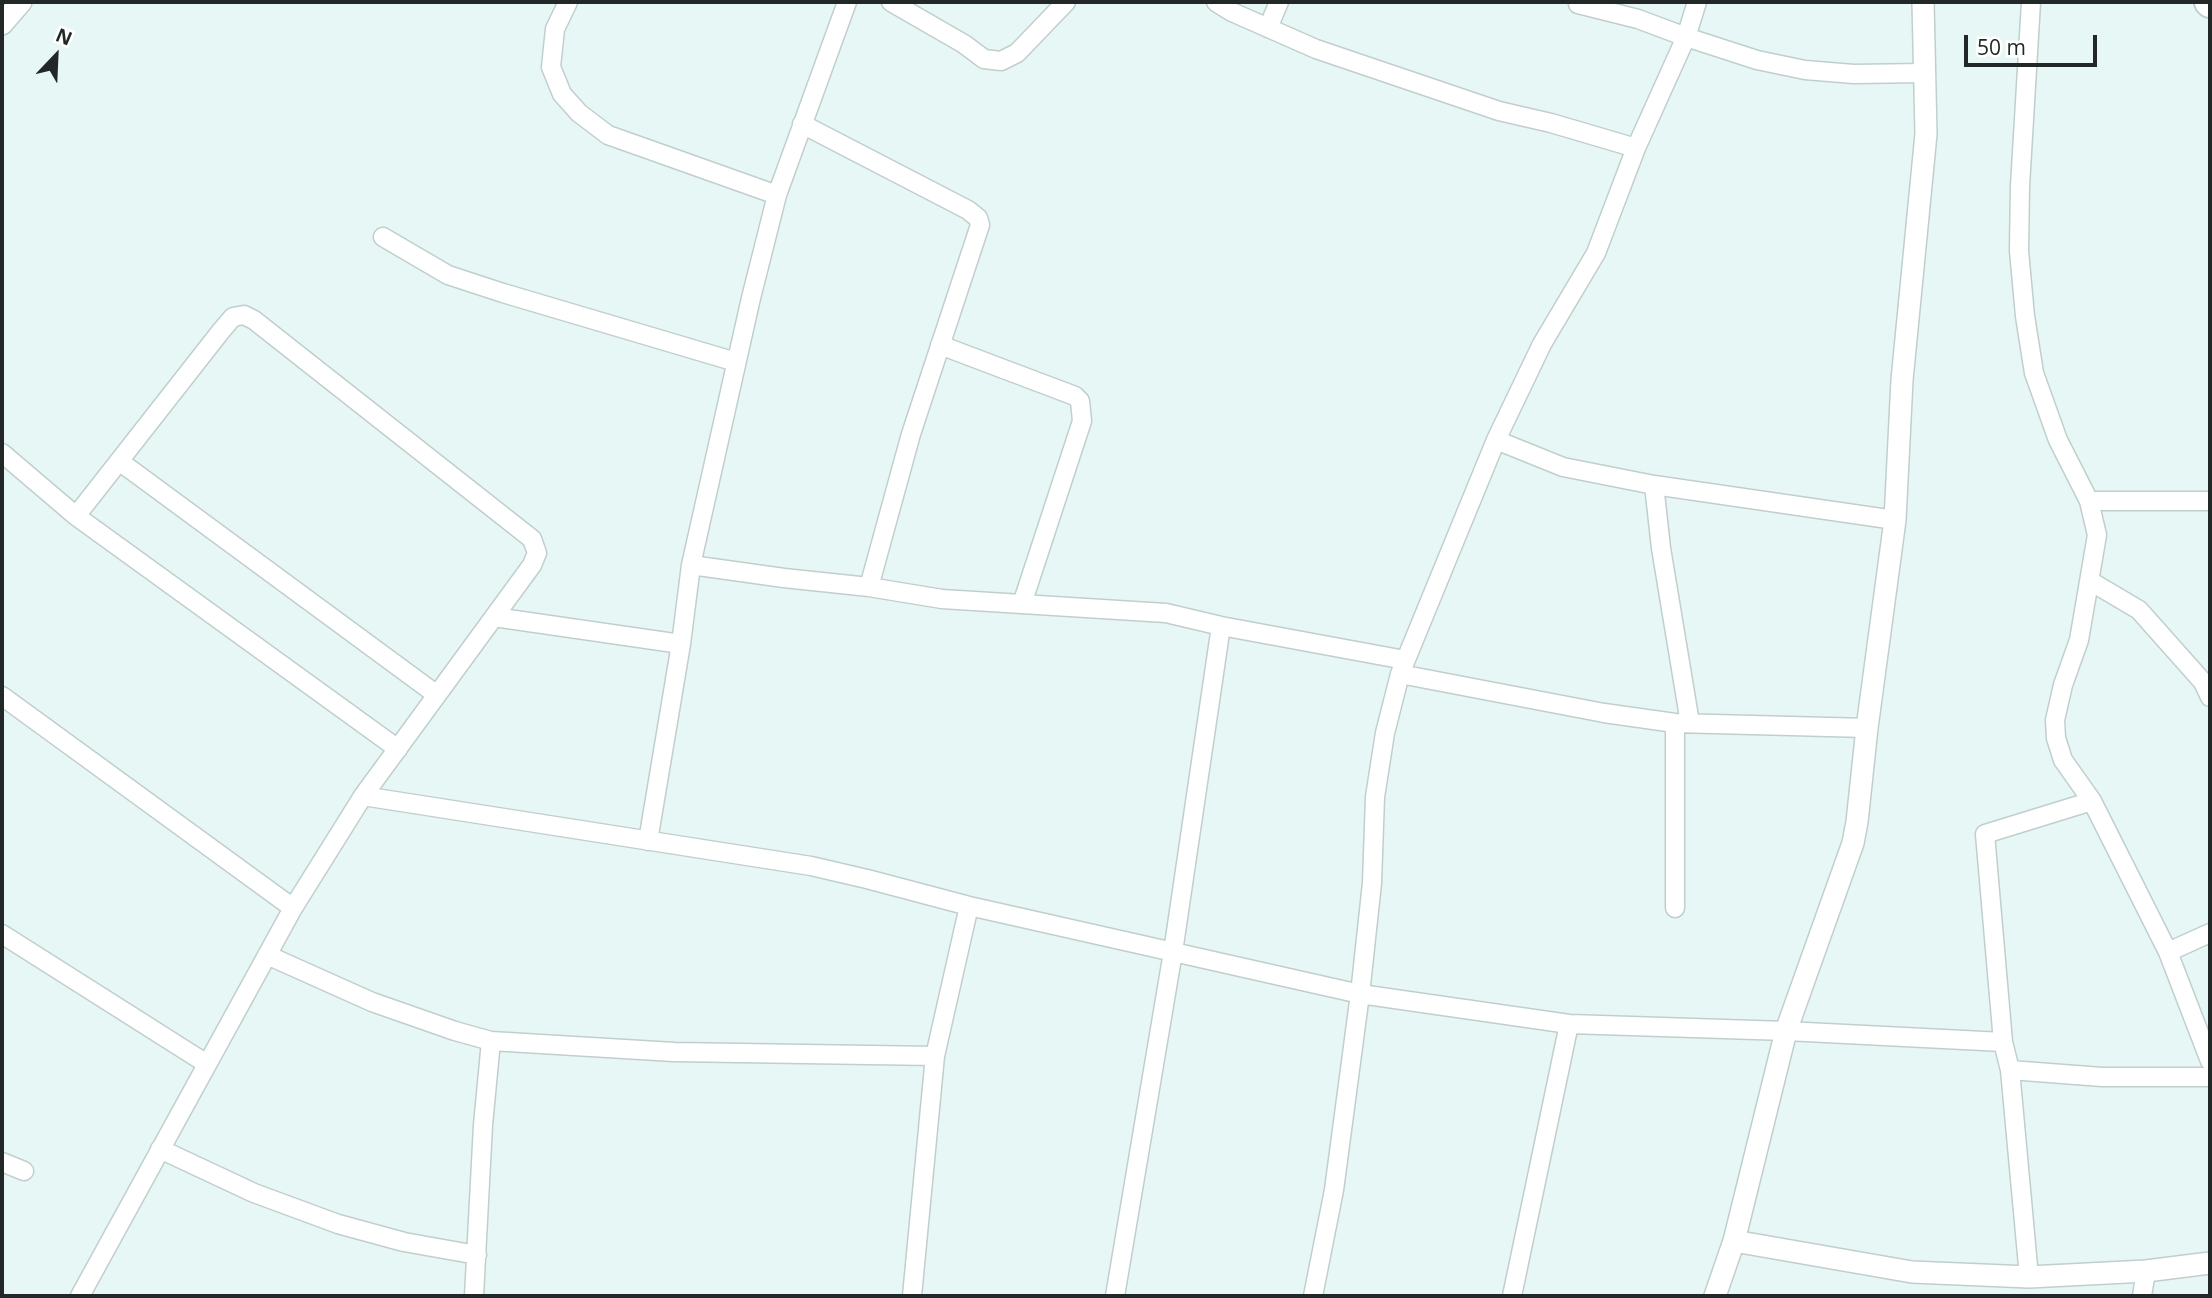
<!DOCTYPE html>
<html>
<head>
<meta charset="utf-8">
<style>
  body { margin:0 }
  #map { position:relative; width:2212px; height:1298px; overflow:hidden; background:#e7f7f5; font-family:"Open Sans",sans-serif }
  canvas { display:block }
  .frame { position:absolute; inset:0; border:4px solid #222827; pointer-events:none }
  .north { position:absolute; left:21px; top:21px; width:70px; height:70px; -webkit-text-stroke:5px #fff; paint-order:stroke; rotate:23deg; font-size:19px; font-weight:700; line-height:28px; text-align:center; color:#222827 }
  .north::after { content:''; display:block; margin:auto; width:24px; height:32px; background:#222827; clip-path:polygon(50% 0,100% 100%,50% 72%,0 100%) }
  .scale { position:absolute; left:1964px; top:35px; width:133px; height:32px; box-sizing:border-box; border:4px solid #222827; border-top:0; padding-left:9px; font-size:21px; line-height:24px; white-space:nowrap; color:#222827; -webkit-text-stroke:5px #fff; paint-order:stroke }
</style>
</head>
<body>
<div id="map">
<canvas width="2212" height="1298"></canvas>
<div class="frame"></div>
<div class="north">N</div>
<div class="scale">50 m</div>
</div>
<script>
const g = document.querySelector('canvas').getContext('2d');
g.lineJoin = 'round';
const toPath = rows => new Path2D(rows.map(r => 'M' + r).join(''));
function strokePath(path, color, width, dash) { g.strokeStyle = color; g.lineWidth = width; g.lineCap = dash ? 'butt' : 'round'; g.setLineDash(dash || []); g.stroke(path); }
const minor = toPath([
  [568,2,555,29,551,67,562,94,579,113,608,135,777,195],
  [891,2,964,44,984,59,1001,61,1017,53,1066,2],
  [1216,2,1232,12,1316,49,1499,111,1551,123,1636,148],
  [2031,2,2020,186,2019,251,2025,316,2034,373,2058,440,2089,501,2097,535,2079,640,2063,685,2055,720,2056,738,2063,760,2092,801,2168,952,2210,1061],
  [1578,4,1638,19,1686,37,1757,60,1805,70,1854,74,1924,73],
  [1268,28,1279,2],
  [802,124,968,210,978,218,980,225,911,434,869,587],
  [383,237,448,275,503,293,736,362],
  [940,345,1075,396,1080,401,1082,421,1022,604],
  [1496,440,1563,467,1654,485,1895,520],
  [2,453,76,516,398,749],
  [119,461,437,695],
  [1654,485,1661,548,1690,723],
  [2089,501,2210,501],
  [76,516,221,331,233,317,244,315,254,320,532,539,537,553,532,565,363,796,293,908,80,1296],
  [691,565,784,578,869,587,942,599,1166,613,1221,626,1405,660],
  [2090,581,2139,610,2203,682,2210,697],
  [494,617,681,644],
  [1400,674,1604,713,1675,723,1867,728],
  [2,696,293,908],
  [1675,723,1675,908],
  [363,796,811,866,867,879,969,906,1360,994,1569,1024,1786,1031,2003,1042],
  [648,841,681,644,691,565,751,298,777,195,847,2],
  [2,934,207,1064],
  [2168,952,2210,933],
  [267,955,372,1002,455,1031,491,1041,674,1052,935,1056],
  [2010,1070,2102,1077,2210,1077],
  [160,1149,254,1193,338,1224,404,1242,477,1255],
  [2,1162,24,1171],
  [2029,1277,2010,1070,2003,1042,1985,834,2092,801],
  [474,1296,483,1125,491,1041],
  [912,1296,935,1056,969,906],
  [1115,1296,1173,952,1221,626],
  [1313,1296,1334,1190,1360,994,1372,883,1375,797,1385,733,1400,674,1496,440,1542,344,1596,253,1636,148,1686,37,1697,2],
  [1512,1296,1569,1024],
  [2142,1296,2146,1271]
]);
const tertiary = toPath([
  [2,24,21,2],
  [1734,1241,1912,1272,2029,1277,2146,1271,2210,1263],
  [1715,1296,1734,1241,1786,1031,1853,843,1857,822,1867,728,1895,520,1902,380,1926,134,1923,2]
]);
const trunk = toPath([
  [2209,2,2210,3]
]);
strokePath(minor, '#c0cfce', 21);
strokePath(tertiary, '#c0cfce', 24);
strokePath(trunk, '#c0cfce', 32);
strokePath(minor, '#fff', 18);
strokePath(tertiary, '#fff', 21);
strokePath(trunk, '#fff', 28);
</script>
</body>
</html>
